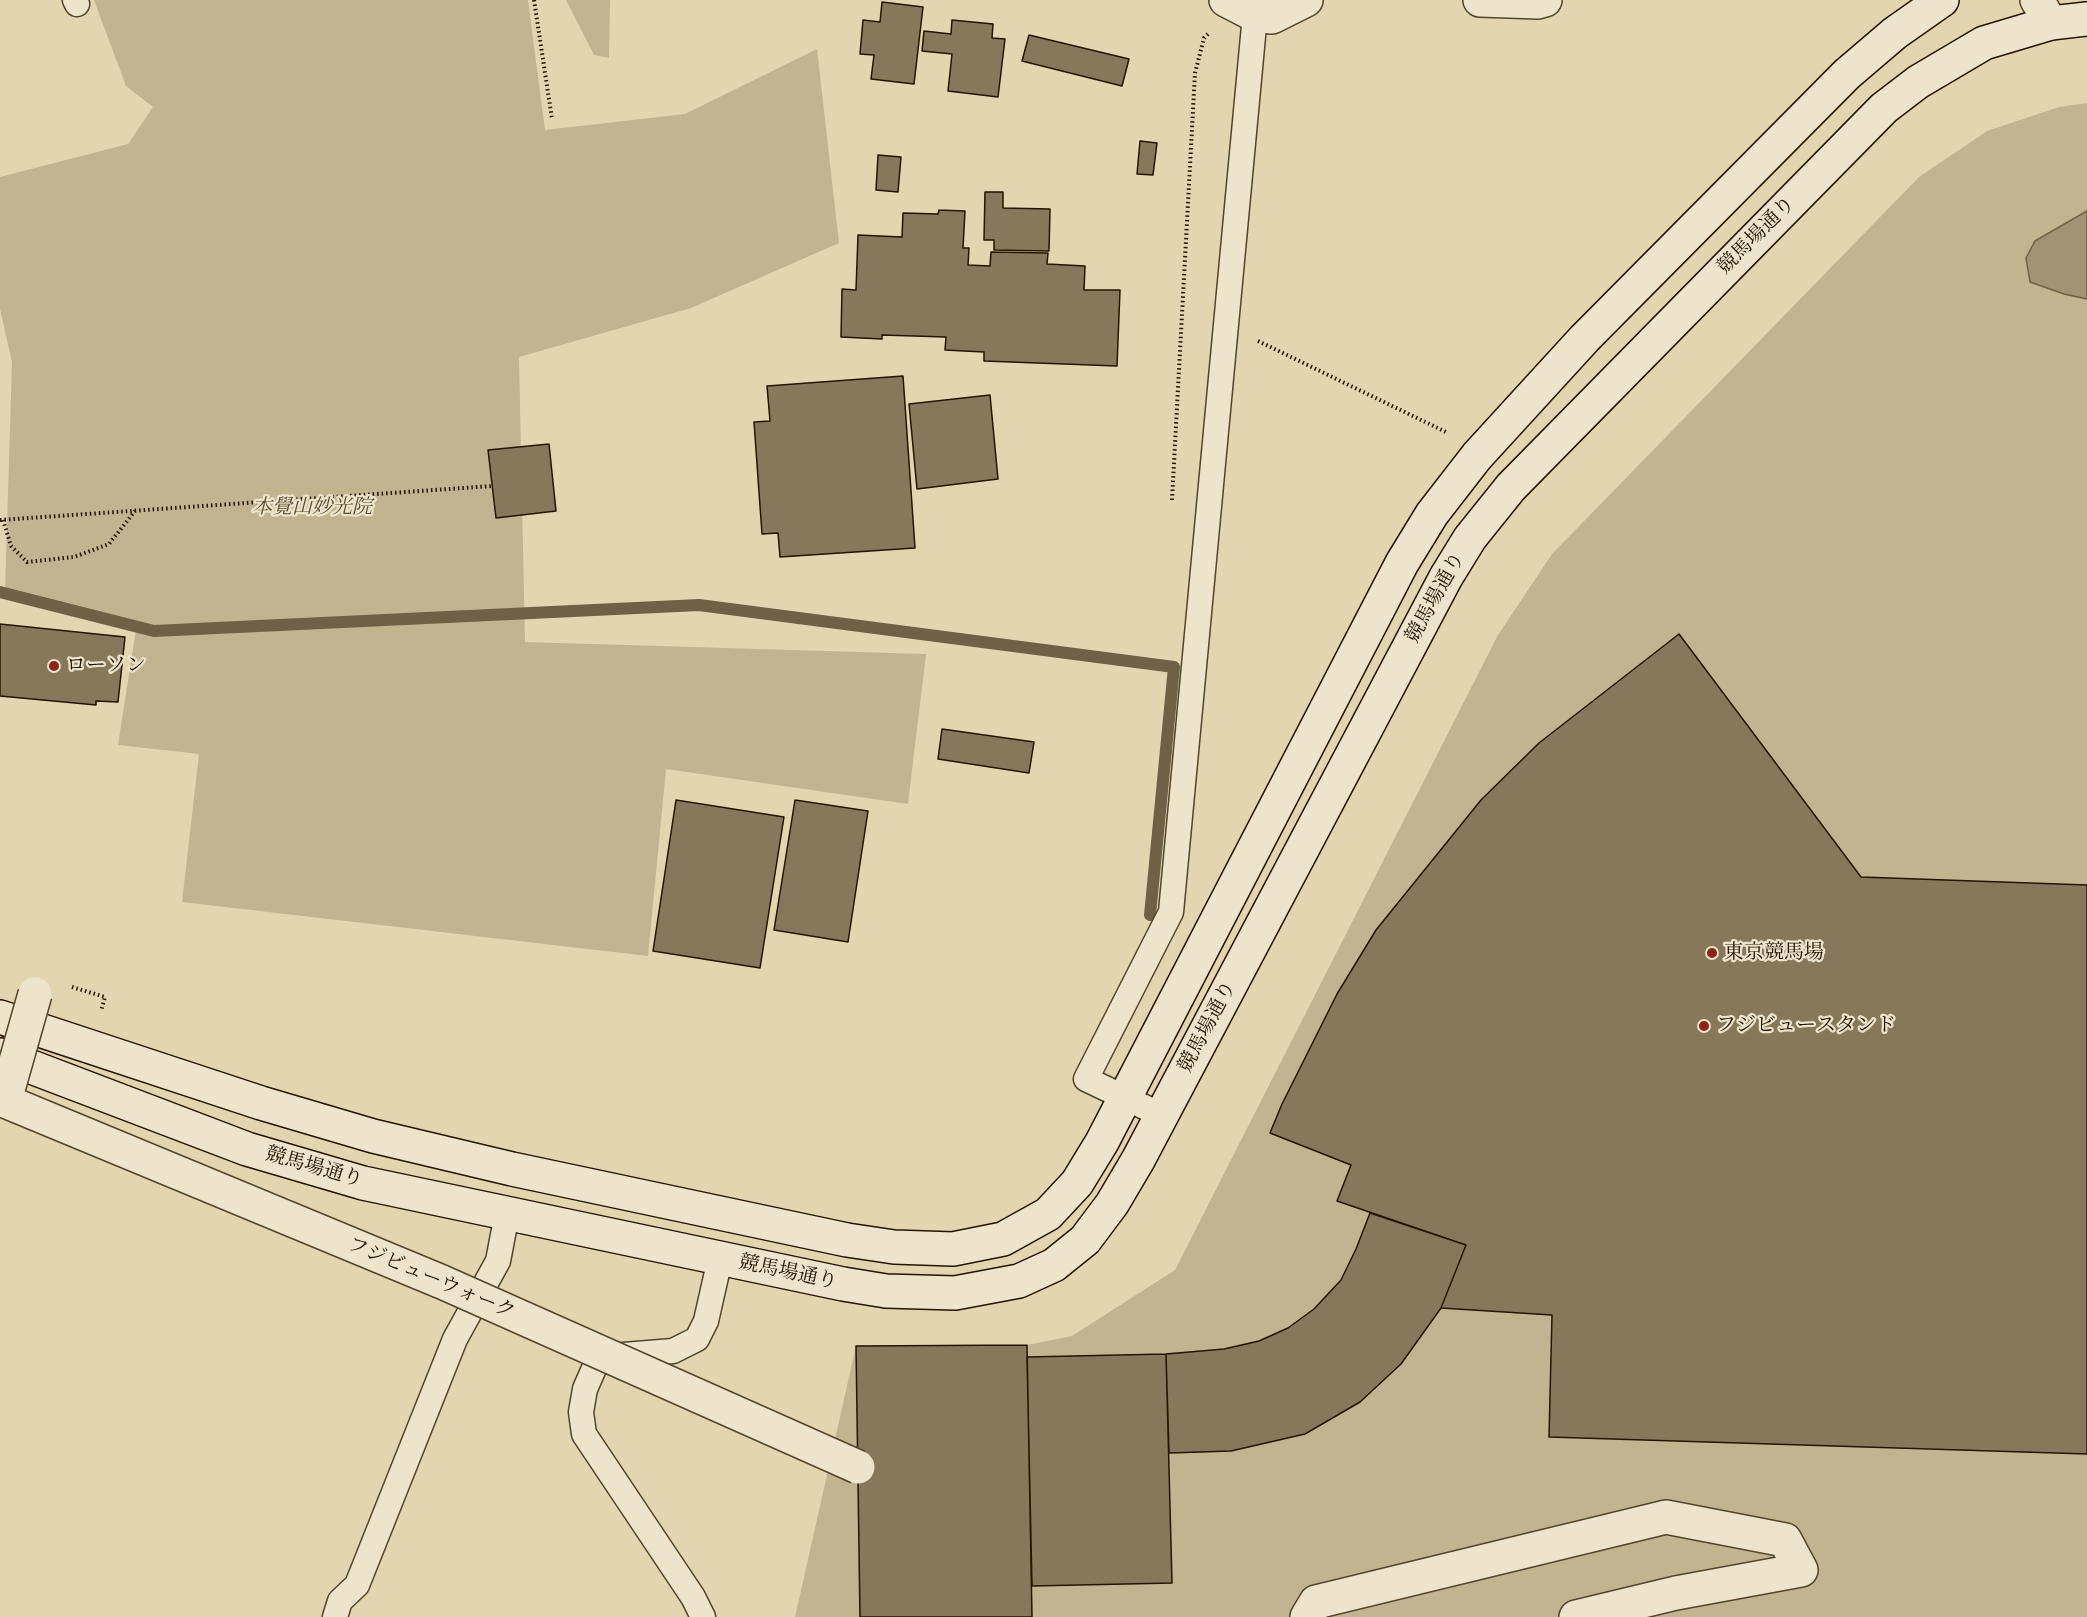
<!DOCTYPE html>
<html>
<head>
<meta charset="utf-8">
<style>
  body { margin:0 }
  canvas { display:block; background:#e3d5af }
</style>
</head>
<body>
<canvas width="2087" height="1617"></canvas>
<script>
const g = document.querySelector('canvas').getContext('2d');
g.lineJoin = 'round';
function fillPath(path, color) { g.fillStyle = color; g.fill(path, 'evenodd'); }
const toPath = rows => new Path2D(rows.map(r => 'M' + r).join(''));
function strokePath(path, color, width, dash) { g.strokeStyle = color; g.lineWidth = width; g.lineCap = dash ? 'butt' : 'round'; g.setLineDash(dash || []); g.stroke(path); }
function drawText(font, color, halo, rows, align = 'center') {
  g.font = font + ' "Libre Bodoni","Noto Serif JP",serif'; g.lineWidth = 4.5; g.setLineDash([]); g.textBaseline = 'middle'; g.strokeStyle = halo; g.fillStyle = color; for (const [text, x, y, turn = 0] of rows) {
    g.save(); g.translate(x, y); g.rotate((+turn || 0) * Math.PI / 180); g.textAlign = isNaN(turn) ? turn : align; if (halo) g.strokeText(text, 0, 0); g.fillText(text, 0, 0); g.restore();
  }
}
fillPath(toPath([
  [94,0,528,0,545,130,685,114,817,49,839,243,691,308,519,357,525,642,926,654,908,804,666,769,648,956,182,902,199,754,118,745,137,623,5,591,12,362,0,309,0,177,128,144,153,107,126,86],
  [566,0,610,0,609,58,594,55],
  [2087,103,2087,1617,795,1617,856,1346,1027,1345,1072,1336,1175,1270,1498,635,1552,554,1919,177,1987,131,2059,107]
]), '#c3b491');
const water = toPath([
  [2087,211,2087,299,2064,294,2030,282,2026,258,2035,241,2087,211]
]);
fillPath(water, '#a29374');
strokePath(water, '#706046', 1.5);
strokePath(toPath([
  [0,592,154,631,699,605,1174,667,1150,915]
]), '#706046', 12);
const building = toPath([
  [882,2,923,7,914,84,871,79,874,55,860,54,863,20,880,22,882,2],
  [952,20,993,24,992,38,1005,39,998,97,948,91,952,54,922,51,924,31,951,34,952,20],
  [1029,35,1129,59,1122,86,1022,61,1029,35],
  [1140,141,1157,143,1153,175,1137,174,1140,141],
  [878,155,901,157,898,192,876,190,878,155],
  [985,192,1003,192,1003,208,1050,209,1049,251,994,250,994,240,984,240,985,192],
  [939,210,965,211,963,248,969,248,968,265,990,266,991,252,1048,253,1047,264,1085,266,1084,290,1120,290,1117,366,984,361,984,352,945,350,946,337,882,335,882,339,841,337,842,289,856,290,858,235,902,237,903,213,938,214,939,210],
  [903,376,915,548,780,557,778,533,762,534,754,422,770,421,767,386,903,376],
  [990,395,998,479,917,489,909,404,990,395],
  [549,444,556,511,496,518,488,450,549,444],
  [0,624,125,637,118,702,96,701,96,705,0,696,0,624],
  [1679,634,1861,877,2087,885,2087,1454,1549,1437,1552,1315,1441,1308,1466,1245,1337,1201,1351,1165,1270,1133,1282,1104,1337,994,1376,930,1481,800,1539,743,1679,634],
  [942,729,1034,742,1029,773,938,759,942,729],
  [676,800,784,817,760,968,653,951,676,800],
  [795,800,868,811,848,942,774,930,795,800],
  [1370,1213,1466,1245,1441,1308,1401,1364,1360,1402,1305,1434,1231,1451,1169,1453,1166,1354,1224,1349,1259,1341,1288,1328,1314,1309,1341,1280,1356,1249,1370,1213],
  [1027,1345,1032,1617,860,1617,856,1346,1027,1345],
  [1166,1354,1172,1583,1032,1586,1027,1357,1166,1354]
]);
fillPath(building, '#88785b');
strokePath(building, '#251400', 1.5);
const lane = toPath([
  [75,0,77,4],
  [1161,1115,1086,1079,1171,912,1255,15],
  [335,1617,340,1601,357,1585,455,1339,498,1261,507,1214],
  [703,1617,693,1597,584,1434,581,1412,585,1389,599,1357,673,1351,697,1339,706,1321,720,1259]
]);
const street = toPath([
  [1226,0,1255,15,1272,17,1306,0],
  [1480,0,1538,2,1545,0],
  [2037,0,2051,23],
  [1307,1617,1316,1602,1666,1517,1785,1540,1801,1570,1676,1593,1576,1617]
]);
const secondary = toPath([
  [0,1017,261,1103,373,1136,512,1169,847,1240,894,1247,953,1249,1003,1239,1048,1214,1077,1183,1102,1142,1402,563,1432,514,1477,456,1585,338,1847,74,1895,33,1942,0],
  [0,1055,247,1149,363,1183,843,1284,886,1291,955,1293,1019,1281,1054,1265,1085,1240,1112,1204,1138,1160,1446,577,1470,538,1511,487,1884,108,1918,82,1984,43,2051,23,2087,19]
]);
strokePath(lane, '#54442c', 27);
strokePath(street, '#54442c', 36);
strokePath(secondary, '#251400', 36);
strokePath(toPath([
  [534,0,552,119],
  [1258,341,1448,433],
  [1172,500,1195,73,1204,38,1208,34],
  [0,520,492,486],
  [3,520,11,546,27,562,74,557,109,544,135,511],
  [72,987,105,997,101,1011]
]), '#251400', 4, [1.5, 3]);
strokePath(lane, '#ede4cb', 24);
strokePath(street, '#ede4cb', 33);
strokePath(secondary, '#ede4cb', 33);
const streetBridge = toPath([
  [0,1099,442,1282,858,1467],
  [5,1100,35,994]
]);
strokePath(streetBridge, '#54442c', 36, []);
strokePath(streetBridge, '#ede4cb', 33);
for (const [x, y, r, color] of [
  [54,666,6,"#8f2418"],
  [1712,953,6,"#8f2418"],
  [1704,1026,6,"#8f2418"]
]) { const dot = new Path2D(); dot.arc(x, y, r, 0, 2 * Math.PI); g.fillStyle = color; g.fill(dot); strokePath(dot, '#ede4cb', 2); }
drawText('20px', '#251400', '#ede4cb', [
  ["競馬場通り",1757,236,-45],
  ["競馬場通り",1436,598,-61],
  ["競馬場通り",1208,1027,-62],
  ["競馬場通り",314,1168,16],
  ["競馬場通り",788,1273,12],
  ["フジビューウォーク",431,1279,23]
]);
drawText('italic 20px', '#5c4c33', '#ede4cb', [
  ["本覺山妙光院",312,508]
]);
drawText('20px', '#251400', '#ede4cb', [
  ["ローソン",66,666],
  ["東京競馬場",1724,953],
  ["フジビュースタンド",1716,1026]
], 'left');
</script>
</body>
</html>
